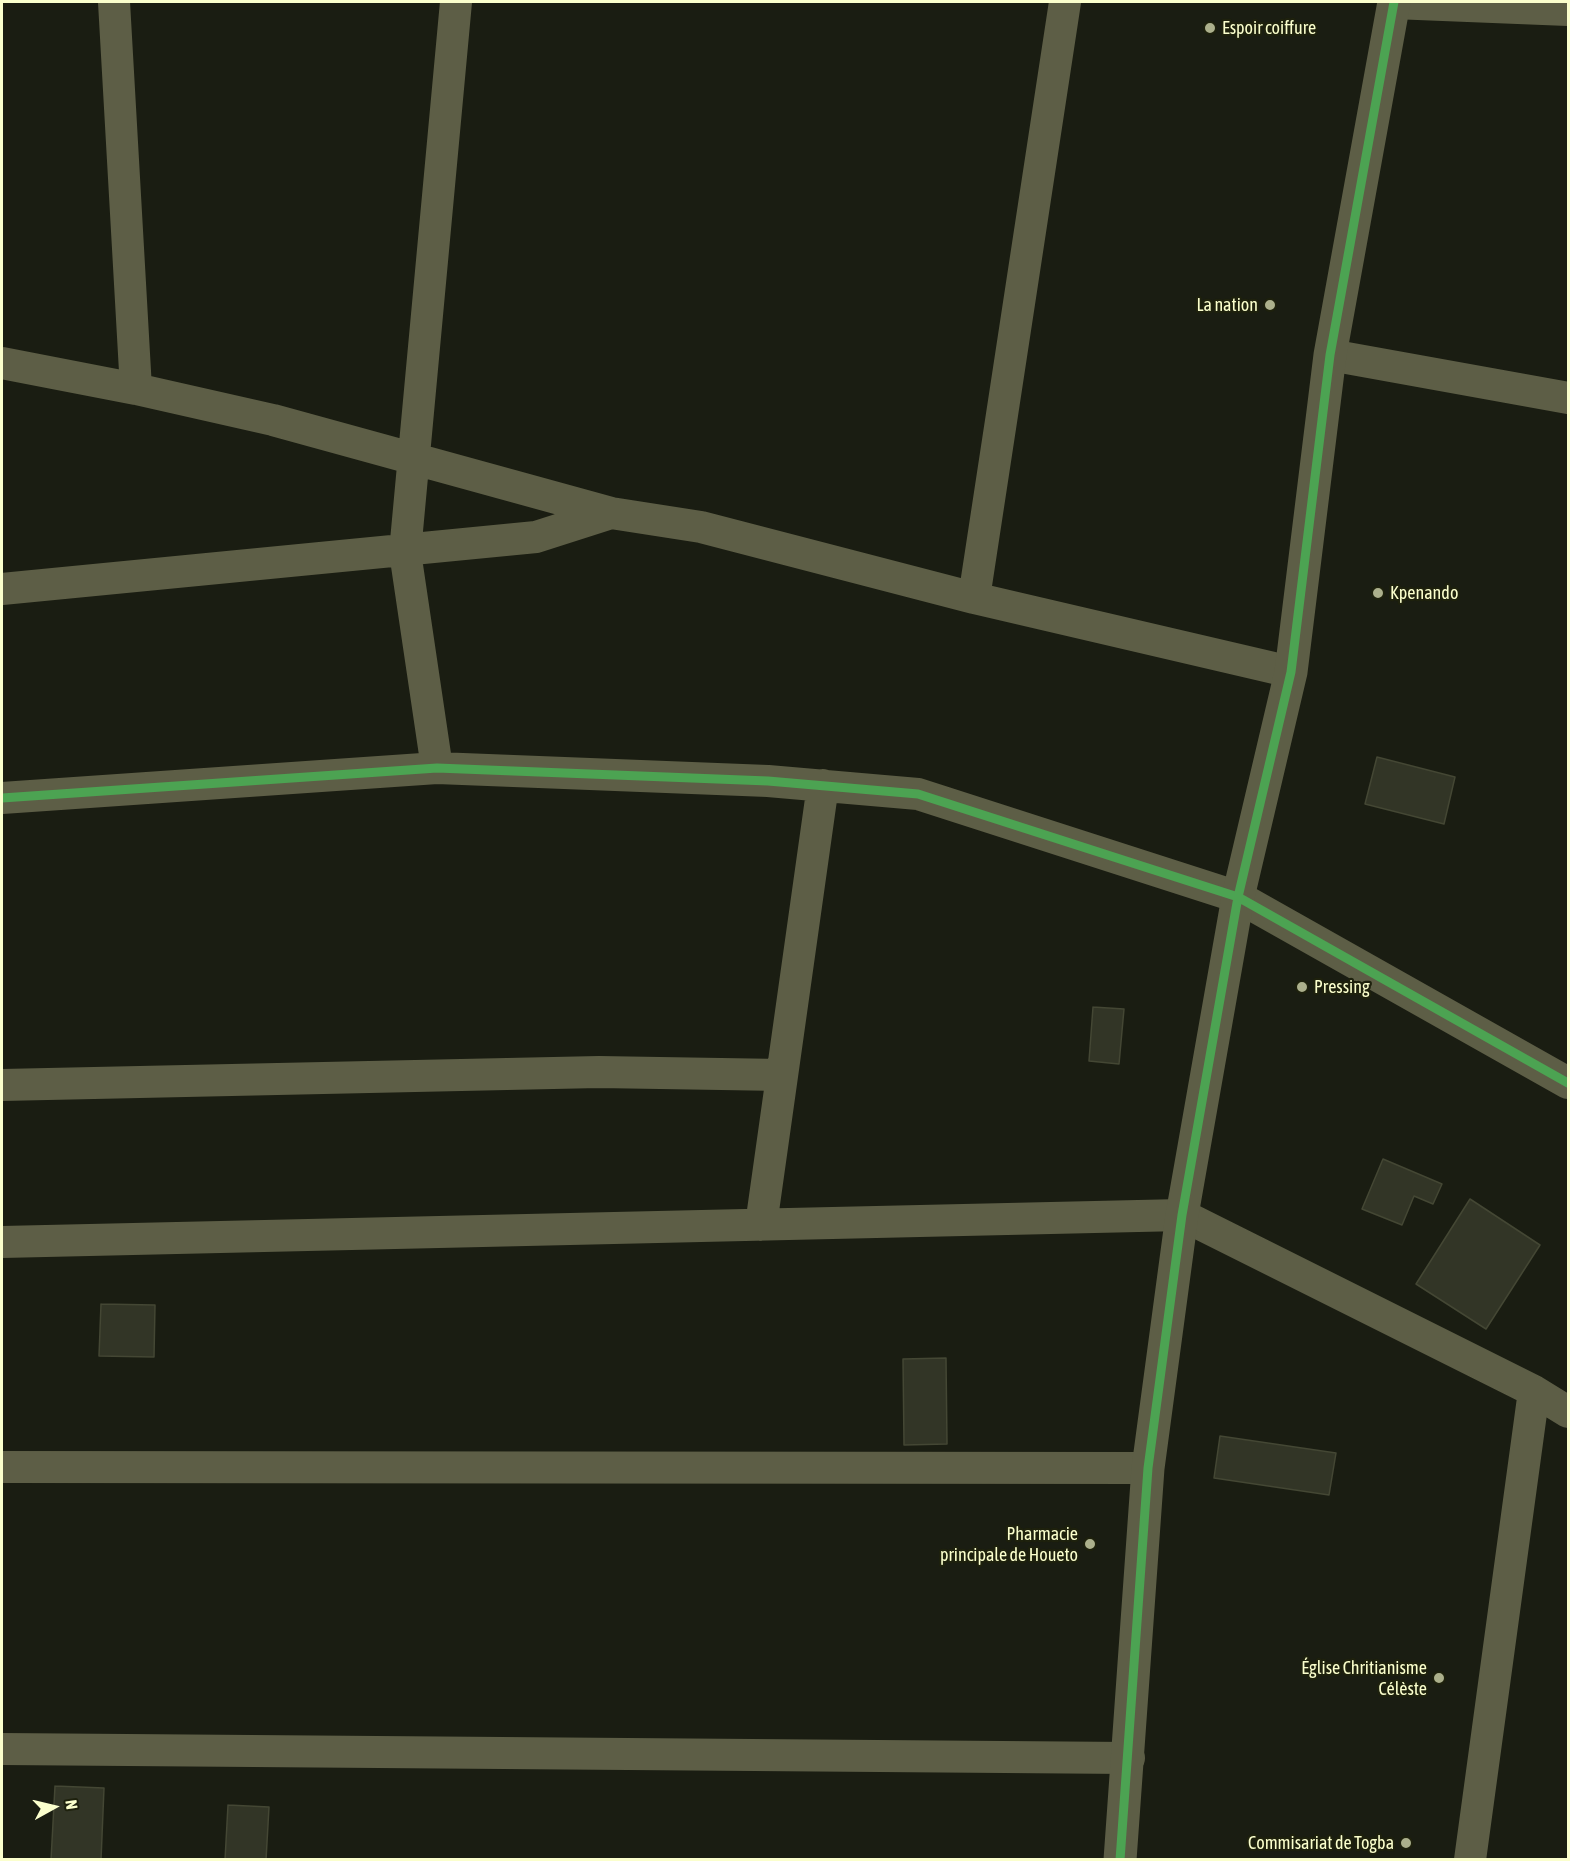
<!DOCTYPE html>
<html>
<head>
<meta charset="utf-8">
<style>
  body { margin:0 }
  #map { position:relative; width:1570px; height:1861px; overflow:hidden; background:#1a1d12; font-family:"Asap Condensed",sans-serif }
  canvas { display:block }
  .frame { position:absolute; inset:0; border:3px solid #fbffcd; pointer-events:none }
  .north { position:absolute; left:24px; top:1777px; width:60px; height:60px; -webkit-text-stroke:4px #1e210d; paint-order:stroke; rotate:82deg; font-size:16px; font-weight:700; line-height:24px; text-align:center; color:#fbffcd }
  .north::after { content:''; display:block; margin:auto; width:21px; height:27px; background:#fbffcd; clip-path:polygon(50% 0,100% 100%,50% 72%,0 100%) }
</style>
</head>
<body>
<div id="map">
<canvas width="1570" height="1861"></canvas>
<div class="frame"></div>
<div class="north">N</div>
</div>
<script>
const g = document.querySelector('canvas').getContext('2d');
g.lineJoin = 'round';
function fillPath(path, color) { g.fillStyle = color; g.fill(path, 'evenodd'); }
const toPath = rows => new Path2D(rows.map(r => 'M' + r).join(''));
function strokePath(path, color, width, dash) { g.strokeStyle = color; g.lineWidth = width; g.lineCap = dash ? 'butt' : 'round'; g.setLineDash(dash || []); g.stroke(path); }
function drawText(font, color, halo, rows, align = 'center') {
  g.font = font + ' "Asap Condensed",sans-serif'; g.lineWidth = 4.5; g.setLineDash([]); g.textBaseline = 'middle'; g.strokeStyle = halo; g.fillStyle = color; for (const [text, x, y, turn = 0] of rows) {
    g.save(); g.translate(x, y); g.rotate((+turn || 0) * Math.PI / 180); g.textAlign = isNaN(turn) ? turn : align; if (halo) g.strokeText(text, 0, 0); g.fillText(text, 0, 0); g.restore();
  }
}
const building = toPath([
  [1377,757,1455,777,1444,824,1365,804,1377,757],
  [1093,1007,1124,1009,1119,1064,1089,1061,1093,1007],
  [1383,1159,1442,1184,1433,1204,1414,1196,1402,1225,1362,1209,1383,1159],
  [1470,1199,1540,1245,1486,1329,1416,1284,1470,1199],
  [101,1304,155,1305,154,1357,99,1356,101,1304],
  [946,1358,947,1444,904,1445,903,1359,946,1358],
  [1220,1436,1336,1453,1329,1495,1214,1478,1220,1436],
  [55,1786,104,1788,101,1860,51,1860,55,1786],
  [228,1805,269,1807,266,1860,225,1860,228,1805]
]);
fillPath(building, '#323526');
strokePath(building, '#444734', 1.5);
strokePath(toPath([
  [114,2,136,389],
  [1393,3,1568,10],
  [1330,355,1568,398],
  [2,363,136,389,273,420,611,513],
  [2,589,536,537,611,513,701,527,974,598,1291,672],
  [974,598,1065,2],
  [437,768,405,552,456,2],
  [2,798,437,768,768,781,918,794,1238,897,1568,1083],
  [2,1085,599,1072,782,1075],
  [761,1225,823,785],
  [2,1242,1182,1215,1534,1391,1568,1412],
  [2,1467,1148,1468],
  [2,1749,1129,1758],
  [1470,1860,1534,1391]
]), '#5d5e46', 32);
strokePath(toPath([
  [1120,1860,1148,1468,1182,1215,1238,897,1291,672,1330,355,1394,2]
]), '#5d5e46', 33);
strokePath(toPath([
  [2,798,437,768,768,781,918,794,1238,897,1568,1083],
  [1120,1860,1148,1468,1182,1215,1238,897,1291,672,1330,355,1394,2]
]), '#4ca352', 9);
for (const [x, y, r, color] of [
  [1210,28,6,"#acb08c"],
  [1270,305,6,"#acb08c"],
  [1378,593,6,"#acb08c"],
  [1302,987,6,"#acb08c"],
  [1090,1544,6,"#acb08c"],
  [1439,1678,6,"#acb08c"],
  [1406,1843,6,"#acb08c"]
]) { const dot = new Path2D(); dot.arc(x, y, r, 0, 2 * Math.PI); g.fillStyle = color; g.fill(dot); strokePath(dot, '#1e210d', 2); }
drawText('18px', '#fbffcd', '#1e210d', [
  ["Espoir coiffure",1222,28,"left"],
  ["La nation",1258,305],
  ["Kpenando",1390,593,"left"],
  ["Pressing",1314,987,"left"],
  ["Pharmacie",1078,1534],
  ["principale de Houeto",1078,1555],
  ["Église Chritianisme",1427,1668],
  ["Célèste",1427,1689],
  ["Commisariat de Togba",1394,1843]
], 'right');
</script>
</body>
</html>
